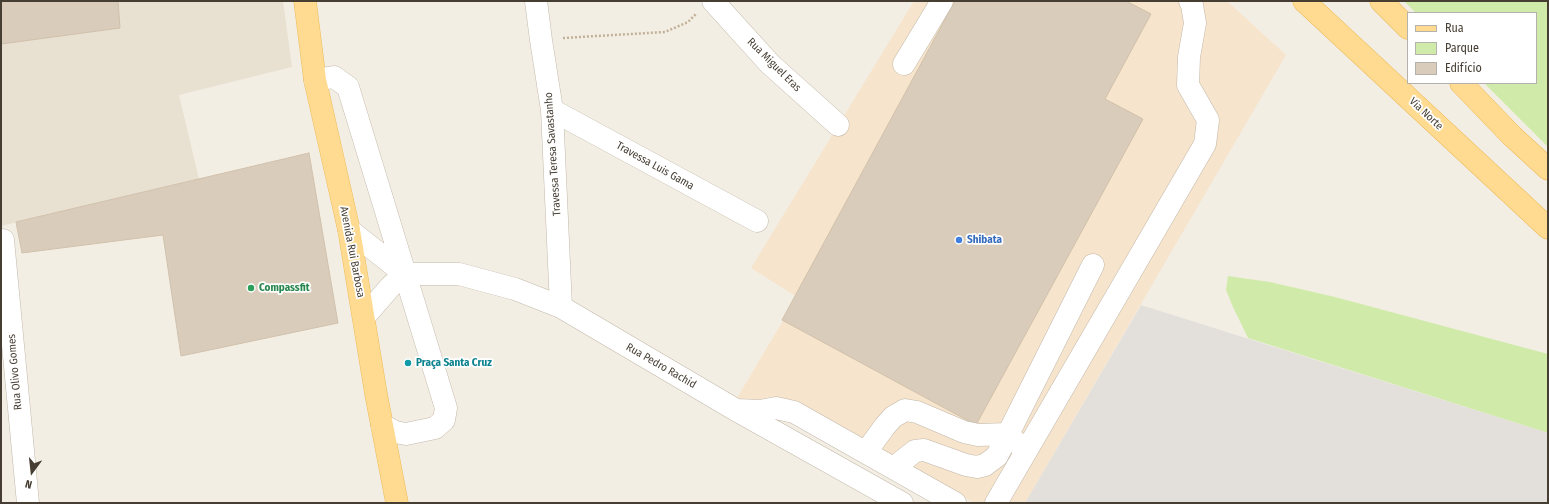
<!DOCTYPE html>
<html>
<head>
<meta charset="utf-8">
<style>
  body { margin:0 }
  #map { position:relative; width:1549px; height:504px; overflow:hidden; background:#f3eee4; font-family:"Fira Sans Condensed",sans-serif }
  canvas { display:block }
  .frame { position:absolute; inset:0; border:2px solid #463e33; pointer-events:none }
  .legend { position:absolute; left:1407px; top:12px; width:130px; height:72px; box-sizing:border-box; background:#fff; border:1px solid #b5b2ad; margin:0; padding:5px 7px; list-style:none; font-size:12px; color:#463e33 }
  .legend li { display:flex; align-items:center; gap:8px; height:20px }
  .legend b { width:20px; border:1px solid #b5b2ad }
  .north { position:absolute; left:12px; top:452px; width:40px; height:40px; -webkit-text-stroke:3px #fff; paint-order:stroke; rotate:195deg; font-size:11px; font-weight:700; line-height:16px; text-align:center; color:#463e33 }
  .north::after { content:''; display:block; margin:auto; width:14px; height:18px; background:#463e33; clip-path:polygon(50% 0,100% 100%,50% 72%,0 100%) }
</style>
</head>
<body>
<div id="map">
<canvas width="1549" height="504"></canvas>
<div class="frame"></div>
<ul class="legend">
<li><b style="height:5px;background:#ffdb91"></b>Rua</li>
<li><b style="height:11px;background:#d0eba9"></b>Parque</li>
<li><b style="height:11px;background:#d9ccbb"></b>Edifício</li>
</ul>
<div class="north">N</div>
</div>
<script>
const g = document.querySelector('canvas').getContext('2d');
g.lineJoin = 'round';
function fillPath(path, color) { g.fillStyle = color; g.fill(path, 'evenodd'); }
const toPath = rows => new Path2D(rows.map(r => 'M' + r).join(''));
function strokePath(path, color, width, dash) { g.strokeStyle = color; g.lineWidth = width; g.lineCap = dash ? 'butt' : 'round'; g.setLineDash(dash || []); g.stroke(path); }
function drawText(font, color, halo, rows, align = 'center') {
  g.font = font + ' "Fira Sans Condensed",sans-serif'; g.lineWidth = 3.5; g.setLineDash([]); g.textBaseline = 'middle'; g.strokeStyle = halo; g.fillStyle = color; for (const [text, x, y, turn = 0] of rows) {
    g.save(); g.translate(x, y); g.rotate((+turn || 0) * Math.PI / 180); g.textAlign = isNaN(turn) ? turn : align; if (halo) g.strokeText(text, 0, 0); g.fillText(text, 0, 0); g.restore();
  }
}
fillPath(toPath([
  [1,1,283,1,292,67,179,95,199,179,1,226]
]), '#e8e0d1');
fillPath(toPath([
  [914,1,1227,1,1286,55,1025,503,974,503,796,403,769,397,753,401,737,398,797,297,751,268]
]), '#f7e4cc');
fillPath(toPath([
  [1404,1,1548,1,1548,147,1484,83,1536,83,1536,13,1416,13],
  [1228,276,1270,282,1335,297,1548,354,1548,433,1248,338,1233,307,1226,290]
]), '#d0eba9');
fillPath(toPath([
  [1141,305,1548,433,1548,503,1025,503]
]), '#e3e0dc');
const building = toPath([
  [1,1,118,1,120,28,1,44,1,1],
  [955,1,1126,1,1151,14,1105,99,1143,119,976,425,782,320,955,1],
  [309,153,338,323,181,356,163,235,22,253,16,222,309,153]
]);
fillPath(building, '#d9ccbb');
strokePath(building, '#d1c1ab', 1);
const minor = toPath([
  [536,1,541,40,552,110,561,307],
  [713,1,770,64,838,125],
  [904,64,942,1],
  [315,80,334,77,348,87,446,408,444,420,435,428,406,434,395,432,382,425],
  [552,110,757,221],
  [349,230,405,274,459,274,515,289,561,307,736,410,902,503],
  [3,240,28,503],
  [364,317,391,286,405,274],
  [737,410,760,411,776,408,794,412,955,503],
  [866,452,885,426,893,417,905,410,917,412,964,432,978,435,1007,434,1017,443],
  [896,469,901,462,915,451,924,450,966,465,977,467,985,465,997,456,1093,265],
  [996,503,1205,144,1208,120,1188,85,1189,57,1195,23,1192,5,1190,1]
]);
const major = toPath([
  [305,1,315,80,349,230,376,394,397,503],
  [1304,1,1548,228],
  [1381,1,1408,28],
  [1461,83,1512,136,1548,169]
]);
strokePath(minor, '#c2b8a9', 23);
strokePath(major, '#ecba58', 23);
strokePath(toPath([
  [563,38,665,32,688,22,696,14]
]), '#c2b196', 2.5, [2, 2]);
strokePath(minor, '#fff', 22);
strokePath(major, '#ffdb91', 22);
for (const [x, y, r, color] of [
  [959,240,4,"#3f7fe0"],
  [251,288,4,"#2e9e5b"],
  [408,363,4,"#0f9aa8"]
]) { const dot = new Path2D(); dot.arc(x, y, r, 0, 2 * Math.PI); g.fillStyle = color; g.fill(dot); strokePath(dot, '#fff', 1.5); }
drawText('11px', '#463e33', '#fff', [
  ["Rua Miguel Eras",774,65,45],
  ["Via Norte",1426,114,43],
  ["Travessa Teresa Savastanho",553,154,-94],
  ["Travessa Luis Gama",655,166,29],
  ["Avenida Rui Barbosa",352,252,79],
  ["Rua Pedro Rachid",661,366,30],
  ["Rua Olivo Gomes",15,372,-95]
]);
drawText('bold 11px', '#366cbe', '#fff', [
  ["Shibata",967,240]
], 'left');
drawText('bold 11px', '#27864d', '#fff', [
  ["Compassfit",259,288]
], 'left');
drawText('bold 11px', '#0d838f', '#fff', [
  ["Praça Santa Cruz",416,363]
], 'left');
</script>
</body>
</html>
